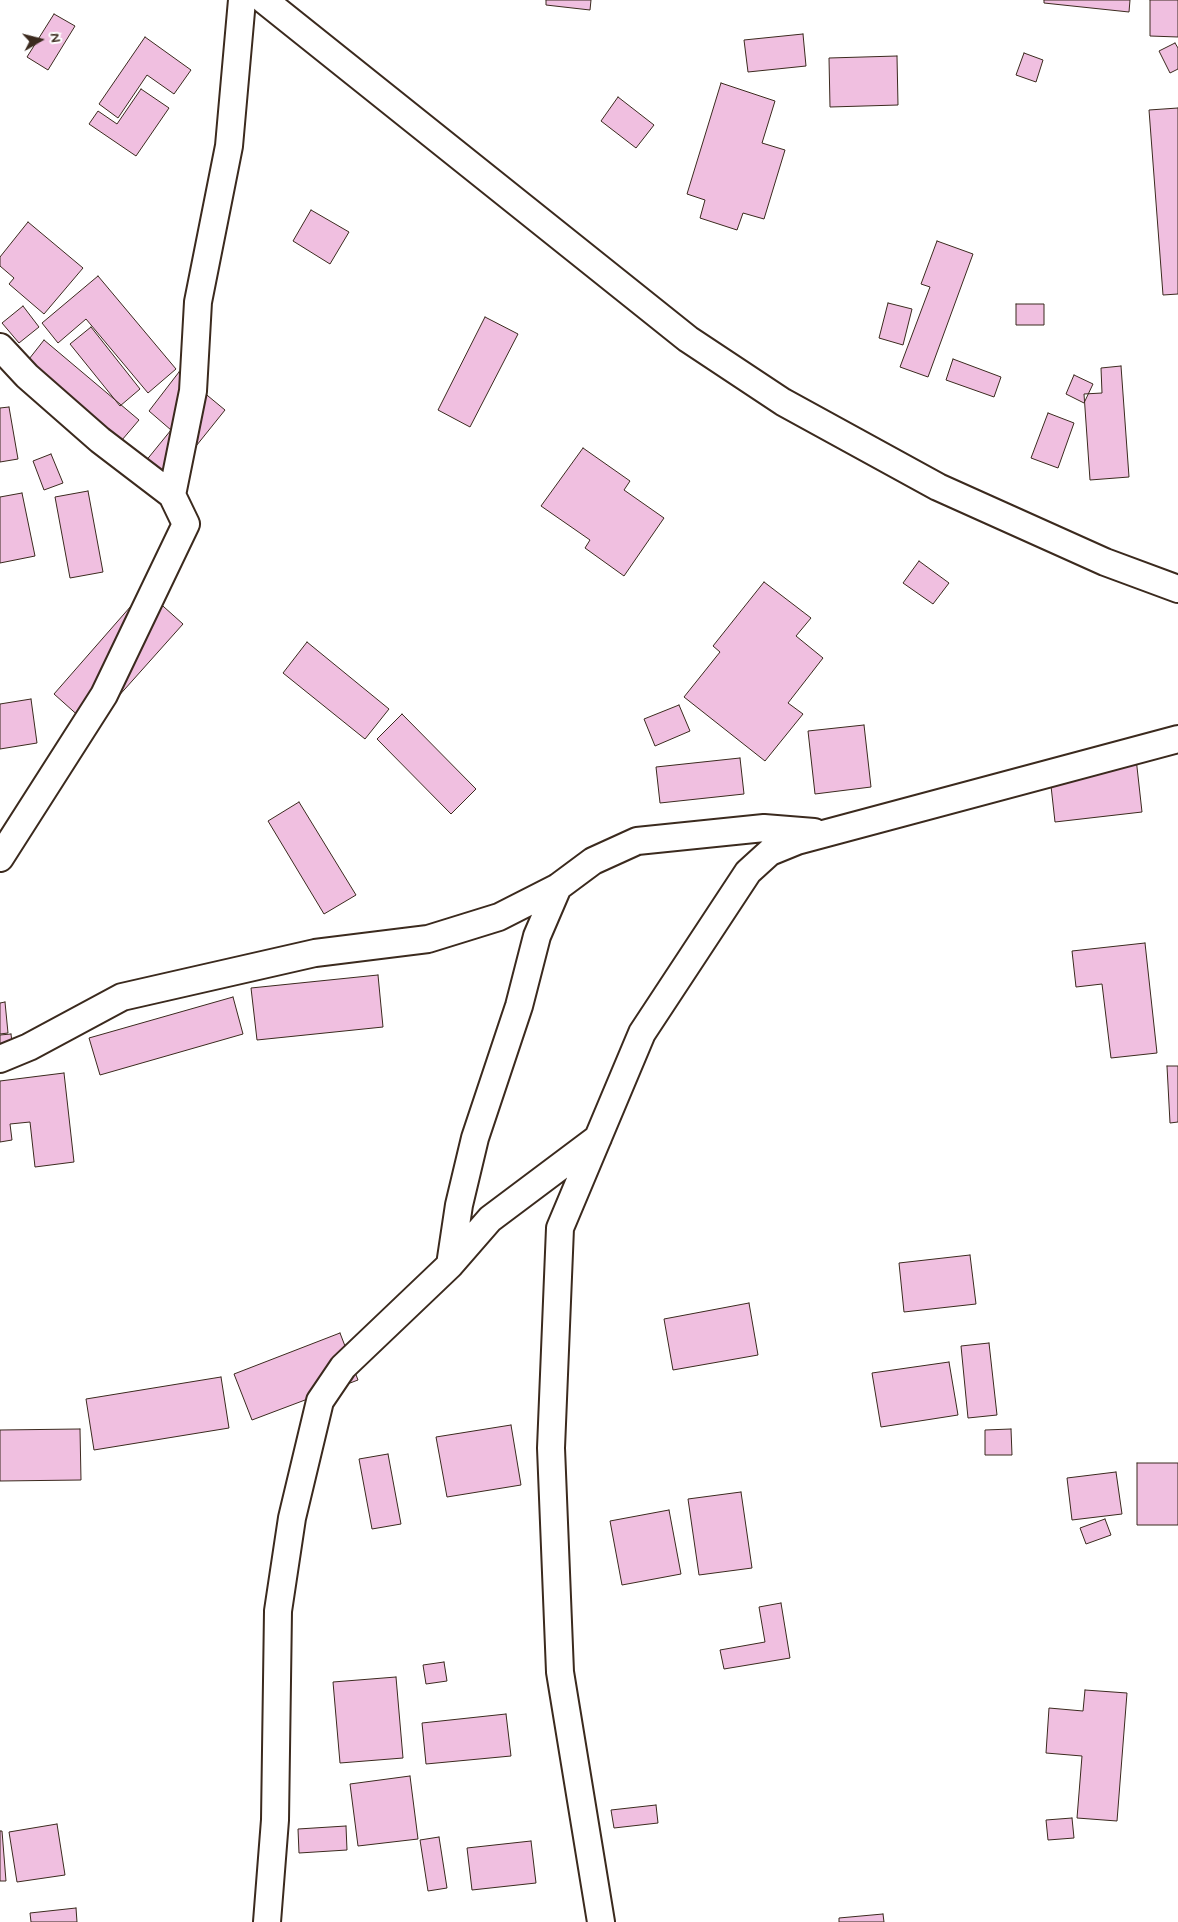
<!DOCTYPE html>
<html>
<head>
<meta charset="utf-8">
<style>
  body { margin:0 }
  #map { position:relative; width:1178px; height:1922px; overflow:hidden; background:#fff; font-family:Mynerve,sans-serif }
  canvas { display:block }
  .north { position:absolute; left:15px; top:15px; width:50px; height:50px; -webkit-text-stroke:4px #fff; paint-order:stroke; rotate:82deg; font-size:14px; font-weight:700; line-height:20px; text-align:center; color:#3b2a1e }
  .north::after { content:''; display:block; margin:auto; width:18px; height:22px; background:#3b2a1e; clip-path:polygon(50% 0,100% 100%,50% 72%,0 100%) }
</style>
</head>
<body>
<div id="map">
<canvas width="1178" height="1922"></canvas>
<div class="north">N</div>
</div>
<script>
const g = document.querySelector('canvas').getContext('2d');
g.lineJoin = 'round';
function fillPath(path, color) { g.fillStyle = color; g.fill(path, 'evenodd'); }
const toPath = rows => new Path2D(rows.map(r => 'M' + r).join(''));
function strokePath(path, color, width, dash) { g.strokeStyle = color; g.lineWidth = width; g.lineCap = dash ? 'butt' : 'round'; g.setLineDash(dash || []); g.stroke(path); }
const building = toPath([
  [546,0,591,0,590,10,546,5,546,0],
  [1044,0,1130,0,1129,12,1044,3,1044,0],
  [1150,0,1178,0,1178,37,1150,36,1150,0],
  [54,14,75,26,48,70,27,57,54,14],
  [803,34,806,66,748,72,744,40,803,34],
  [145,37,191,70,174,94,147,75,118,118,99,104,145,37],
  [1175,43,1178,48,1178,69,1170,73,1159,51,1175,43],
  [1024,53,1043,60,1036,82,1016,75,1024,53],
  [897,56,898,105,830,107,829,58,897,56],
  [721,83,775,101,762,143,785,150,764,219,743,213,737,230,700,218,705,200,687,194,721,83],
  [141,89,169,108,136,156,89,124,98,111,117,124,141,89],
  [618,97,654,125,636,148,601,121,618,97],
  [1178,108,1178,294,1163,295,1149,110,1178,108],
  [311,210,349,232,330,264,293,241,311,210],
  [28,222,83,268,44,314,9,284,14,278,0,266,0,257,28,222],
  [937,241,973,254,928,377,900,367,930,287,921,284,937,241],
  [98,276,176,369,148,393,86,319,58,343,42,323,98,276],
  [888,303,912,309,903,345,879,338,888,303],
  [1016,304,1044,304,1044,325,1016,325,1016,304],
  [23,306,39,327,19,343,2,323,23,306],
  [485,317,518,334,470,427,438,410,485,317],
  [91,327,140,389,120,406,70,344,91,327],
  [44,340,139,420,116,447,22,368,44,340],
  [953,359,1001,377,994,397,946,380,953,359],
  [1121,366,1129,477,1090,480,1084,394,1102,393,1101,368,1121,366],
  [179,372,225,410,168,481,145,462,171,430,149,411,179,372],
  [1074,375,1093,384,1084,403,1066,394,1074,375],
  [9,407,18,459,0,462,0,408,9,407],
  [1048,413,1074,423,1058,468,1031,458,1048,413],
  [583,448,630,481,624,490,664,518,624,576,585,548,590,540,541,506,583,448],
  [51,454,63,483,44,490,33,461,51,454],
  [88,491,103,572,70,578,55,497,88,491],
  [22,493,35,556,0,563,0,497,22,493],
  [919,561,949,583,933,604,903,583,919,561],
  [764,582,811,618,796,636,823,658,788,703,803,714,765,761,684,697,720,652,713,646,764,582],
  [145,590,183,624,91,727,54,694,145,590],
  [307,642,389,709,365,739,283,673,307,642],
  [31,699,37,743,0,749,0,704,31,699],
  [679,705,690,731,655,746,644,719,679,705],
  [402,714,476,789,451,814,377,739,402,714],
  [864,725,871,787,815,794,808,731,864,725],
  [740,758,744,794,660,803,656,767,740,758],
  [1136,758,1142,812,1055,822,1049,768,1136,758],
  [299,802,356,895,324,914,268,821,299,802],
  [1145,943,1157,1053,1111,1058,1102,984,1076,987,1072,951,1145,943],
  [378,975,383,1027,257,1040,251,988,378,975],
  [233,997,243,1034,100,1075,89,1038,233,997],
  [5,1002,8,1033,0,1034,0,1003,5,1002],
  [11,1034,14,1058,0,1060,0,1035,11,1034],
  [1167,1066,1178,1066,1178,1122,1170,1123,1167,1066],
  [64,1073,74,1162,35,1167,30,1122,10,1124,12,1140,0,1142,0,1081,64,1073],
  [970,1255,976,1304,904,1312,899,1263,970,1255],
  [749,1303,758,1355,673,1370,664,1319,749,1303],
  [340,1333,358,1380,252,1420,234,1374,340,1333],
  [989,1343,997,1415,968,1418,961,1346,989,1343],
  [949,1362,958,1415,881,1427,872,1373,949,1362],
  [221,1377,229,1428,94,1450,86,1399,221,1377],
  [511,1425,521,1485,447,1497,436,1437,511,1425],
  [80,1429,81,1480,0,1481,0,1430,80,1429],
  [1011,1429,1012,1455,985,1455,985,1430,1011,1429],
  [388,1454,401,1524,372,1529,359,1459,388,1454],
  [1137,1463,1178,1463,1178,1525,1137,1525,1137,1463],
  [1116,1472,1122,1514,1072,1520,1067,1478,1116,1472],
  [741,1492,752,1568,699,1575,688,1499,741,1492],
  [669,1510,681,1574,622,1585,610,1521,669,1510],
  [1105,1519,1111,1535,1086,1544,1080,1528,1105,1519],
  [781,1603,790,1658,724,1669,720,1650,765,1642,759,1607,781,1603],
  [444,1662,447,1681,426,1684,423,1665,444,1662],
  [396,1677,403,1758,340,1763,333,1682,396,1677],
  [1085,1690,1127,1693,1117,1821,1077,1818,1082,1756,1046,1753,1049,1708,1083,1711,1085,1690],
  [506,1714,511,1756,426,1764,422,1723,506,1714],
  [410,1776,418,1839,358,1846,350,1784,410,1776],
  [656,1805,658,1823,614,1828,611,1810,656,1805],
  [1072,1818,1074,1838,1048,1840,1046,1820,1072,1818],
  [57,1824,65,1875,17,1882,9,1832,57,1824],
  [346,1826,347,1850,299,1853,298,1829,346,1826],
  [0,1831,2,1831,6,1881,0,1881,0,1831],
  [439,1837,447,1888,428,1891,420,1840,439,1837],
  [531,1841,536,1883,472,1890,467,1848,531,1841],
  [76,1908,77,1922,31,1922,30,1913,76,1908],
  [883,1914,884,1922,839,1922,839,1918,883,1914]
]);
fillPath(building, '#f0bfe0');
strokePath(building, '#3b2a1e', 1);
const minor = toPath([
  [264,0,688,339,783,402,938,487,1105,562,1178,589],
  [0,347,27,376,100,440,172,495,186,524,104,695,0,858],
  [172,495,193,391,198,302,229,146,242,0],
  [0,1059,29,1047,122,997,315,953,428,939,499,917,558,887,593,861,637,841,764,828,814,832],
  [450,1265,459,1205,475,1138,519,1006,537,936,558,887],
  [267,1922,275,1820,278,1611,292,1518,320,1401,343,1367,450,1265,490,1219,598,1138],
  [601,1922,560,1672,551,1448,560,1228,642,1033,748,872,770,852,797,841,1178,739]
]);
strokePath(minor, '#3b2a1e', 30);
strokePath(minor, '#fff', 26);
</script>
</body>
</html>
